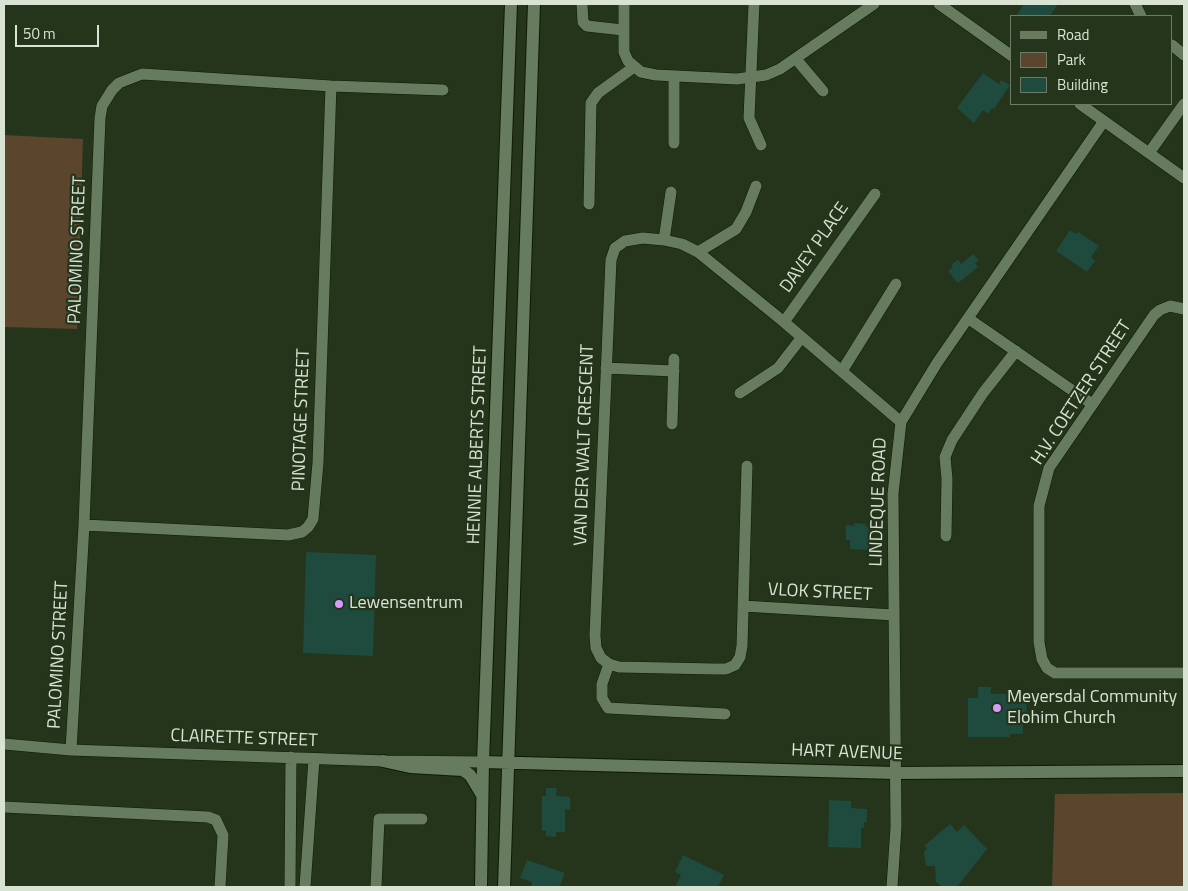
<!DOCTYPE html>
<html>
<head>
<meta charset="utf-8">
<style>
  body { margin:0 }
  #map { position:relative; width:1188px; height:891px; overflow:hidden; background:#24351c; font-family:"Titillium Web",sans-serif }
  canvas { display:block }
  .frame { position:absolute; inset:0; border:5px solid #d8e3d3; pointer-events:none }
  .legend { position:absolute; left:1010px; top:15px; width:162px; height:90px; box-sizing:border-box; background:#24351c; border:1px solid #6c7b65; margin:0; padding:6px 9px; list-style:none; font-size:15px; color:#d8e3d3 }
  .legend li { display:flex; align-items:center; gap:10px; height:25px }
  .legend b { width:25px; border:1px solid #6c7b65 }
  .scale { position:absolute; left:15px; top:25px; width:84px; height:22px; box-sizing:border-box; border:2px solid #d8e3d3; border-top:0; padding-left:6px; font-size:15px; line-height:18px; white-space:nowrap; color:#d8e3d3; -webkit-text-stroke:4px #24351c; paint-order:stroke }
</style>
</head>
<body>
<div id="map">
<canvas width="1188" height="891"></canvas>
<div class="frame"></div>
<ul class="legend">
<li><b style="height:6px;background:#677b5f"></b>Road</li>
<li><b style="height:14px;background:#5c452d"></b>Park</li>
<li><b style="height:14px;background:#1f4a3e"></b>Building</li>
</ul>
<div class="scale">50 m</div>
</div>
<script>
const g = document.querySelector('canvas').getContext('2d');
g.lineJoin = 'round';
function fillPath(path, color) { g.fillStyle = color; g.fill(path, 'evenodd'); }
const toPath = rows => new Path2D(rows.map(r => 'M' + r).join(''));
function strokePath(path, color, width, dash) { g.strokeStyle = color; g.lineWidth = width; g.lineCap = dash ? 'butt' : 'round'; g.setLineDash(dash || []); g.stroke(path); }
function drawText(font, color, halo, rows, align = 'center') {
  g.font = font + ' "Titillium Web",sans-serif'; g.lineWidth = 4.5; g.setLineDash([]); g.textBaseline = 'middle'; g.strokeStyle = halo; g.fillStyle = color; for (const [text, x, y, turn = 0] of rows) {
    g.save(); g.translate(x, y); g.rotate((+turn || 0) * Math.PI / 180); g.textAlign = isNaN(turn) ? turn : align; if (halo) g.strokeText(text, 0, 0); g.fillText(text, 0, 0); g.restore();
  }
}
fillPath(toPath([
  [4,135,83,139,77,329,4,327],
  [1184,793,1184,887,1052,887,1055,794]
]), '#5c452d');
fillPath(toPath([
  [1024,4,1058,4,1050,16,1016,16],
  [983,73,999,84,1001,80,1010,85,994,109,992,108,988,114,983,110,974,123,957,108],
  [1070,230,1076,234,1078,232,1099,246,1091,257,1095,261,1087,272,1056,251],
  [973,254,979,260,975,263,978,267,958,283,948,271,953,267,951,265,958,260,961,264],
  [854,523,865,524,866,527,870,527,869,550,850,549,850,540,846,540,846,525,854,526],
  [306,552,376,555,373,656,303,653],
  [978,687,991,687,991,694,1026,694,1027,717,1023,717,1023,734,1010,734,1010,737,968,737,968,698,978,698],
  [546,788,557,788,556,796,570,797,570,810,565,809,565,832,556,832,556,837,546,836,546,831,542,831,542,796,546,796],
  [829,800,851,801,851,808,867,809,867,822,864,822,864,828,861,828,861,848,828,847],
  [950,824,957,832,964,825,987,849,957,887,943,887,936,882,935,866,926,866,924,852,927,848,924,846],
  [683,855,724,875,718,887,675,887,681,875,675,872],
  [527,860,565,873,559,887,531,887,532,882,520,878]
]), '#1f4a3e');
const street = toPath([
  [582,4,583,22,587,26,623,30],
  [624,4,624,52,628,61,641,72,656,75,737,79,766,75,780,69,874,4],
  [754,4,749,118,761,145],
  [939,4,1012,56],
  [1135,4,1141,16],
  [1172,45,1184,55],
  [796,59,823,91],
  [1080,104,1184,178],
  [674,143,674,76],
  [1149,153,1184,104],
  [589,204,591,103,598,93,634,67],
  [664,240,671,192],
  [698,252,736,229,746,212,756,186],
  [1184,309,1170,306,1160,310,1154,315,1049,468,1039,506,1039,642,1042,659,1047,668,1055,673,1184,673],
  [969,319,1092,404],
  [784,322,875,194],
  [606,368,674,371],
  [842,371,896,284],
  [740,393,778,368,802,337],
  [672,424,674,359],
  [747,466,742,646,740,657,735,665,726,669,715,669,619,667,609,664,601,658,596,648,595,635,611,260,615,248,625,241,643,238,664,240,682,244,698,252,784,322,901,422],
  [84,525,288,535,302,532,308,527,313,519,318,463,331,86],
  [946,536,947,479,945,457,952,440,983,393,1016,351],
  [743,606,894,615],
  [609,664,602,684,602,698,608,708,725,714],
  [4,744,71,750,385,761,483,762],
  [71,750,84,525,100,118,102,106,112,90,119,83,142,74,331,86,443,90],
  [4,807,208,817,216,820,223,835,220,887],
  [290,887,291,757],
  [305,887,314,759],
  [376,887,379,819,422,819],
  [892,887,896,827,893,494,901,422,937,363,1104,121]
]);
const secondary = toPath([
  [383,761,410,767,463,770,470,775,482,795],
  [483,762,895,773,1184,771],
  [481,887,483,762,511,4],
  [504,887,534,4]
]);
strokePath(street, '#0c1c05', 12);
strokePath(secondary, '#0c1c05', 14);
strokePath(street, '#677b5f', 11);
strokePath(secondary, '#677b5f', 12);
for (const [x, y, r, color] of [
  [339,604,5,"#d59bfb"],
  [997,708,5,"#d59bfb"]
]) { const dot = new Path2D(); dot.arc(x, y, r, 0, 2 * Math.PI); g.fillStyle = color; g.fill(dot); strokePath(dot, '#24351c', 2); }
drawText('18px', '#d8e3d3', '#24351c', [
  ["DAVEY PLACE",815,248,-55],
  ["PALOMINO STREET",78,250,-88],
  ["H.V. COETZER STREET",1082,393,-57],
  ["PINOTAGE STREET",302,420,-88],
  ["HENNIE ALBERTS STREET",478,445,-88],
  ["VAN DER WALT CRESCENT",585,445,-88],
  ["LINDEQUE ROAD",879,502,-88],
  ["VLOK STREET",820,593,3],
  ["PALOMINO STREET",59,655,-87],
  ["CLAIRETTE STREET",244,739,2],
  ["HART AVENUE",847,753,2]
]);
drawText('18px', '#d8e3d3', '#24351c', [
  ["Lewensentrum",349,604],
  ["Meyersdal Community",1007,698],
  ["Elohim Church",1007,719]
], 'left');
</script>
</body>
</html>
